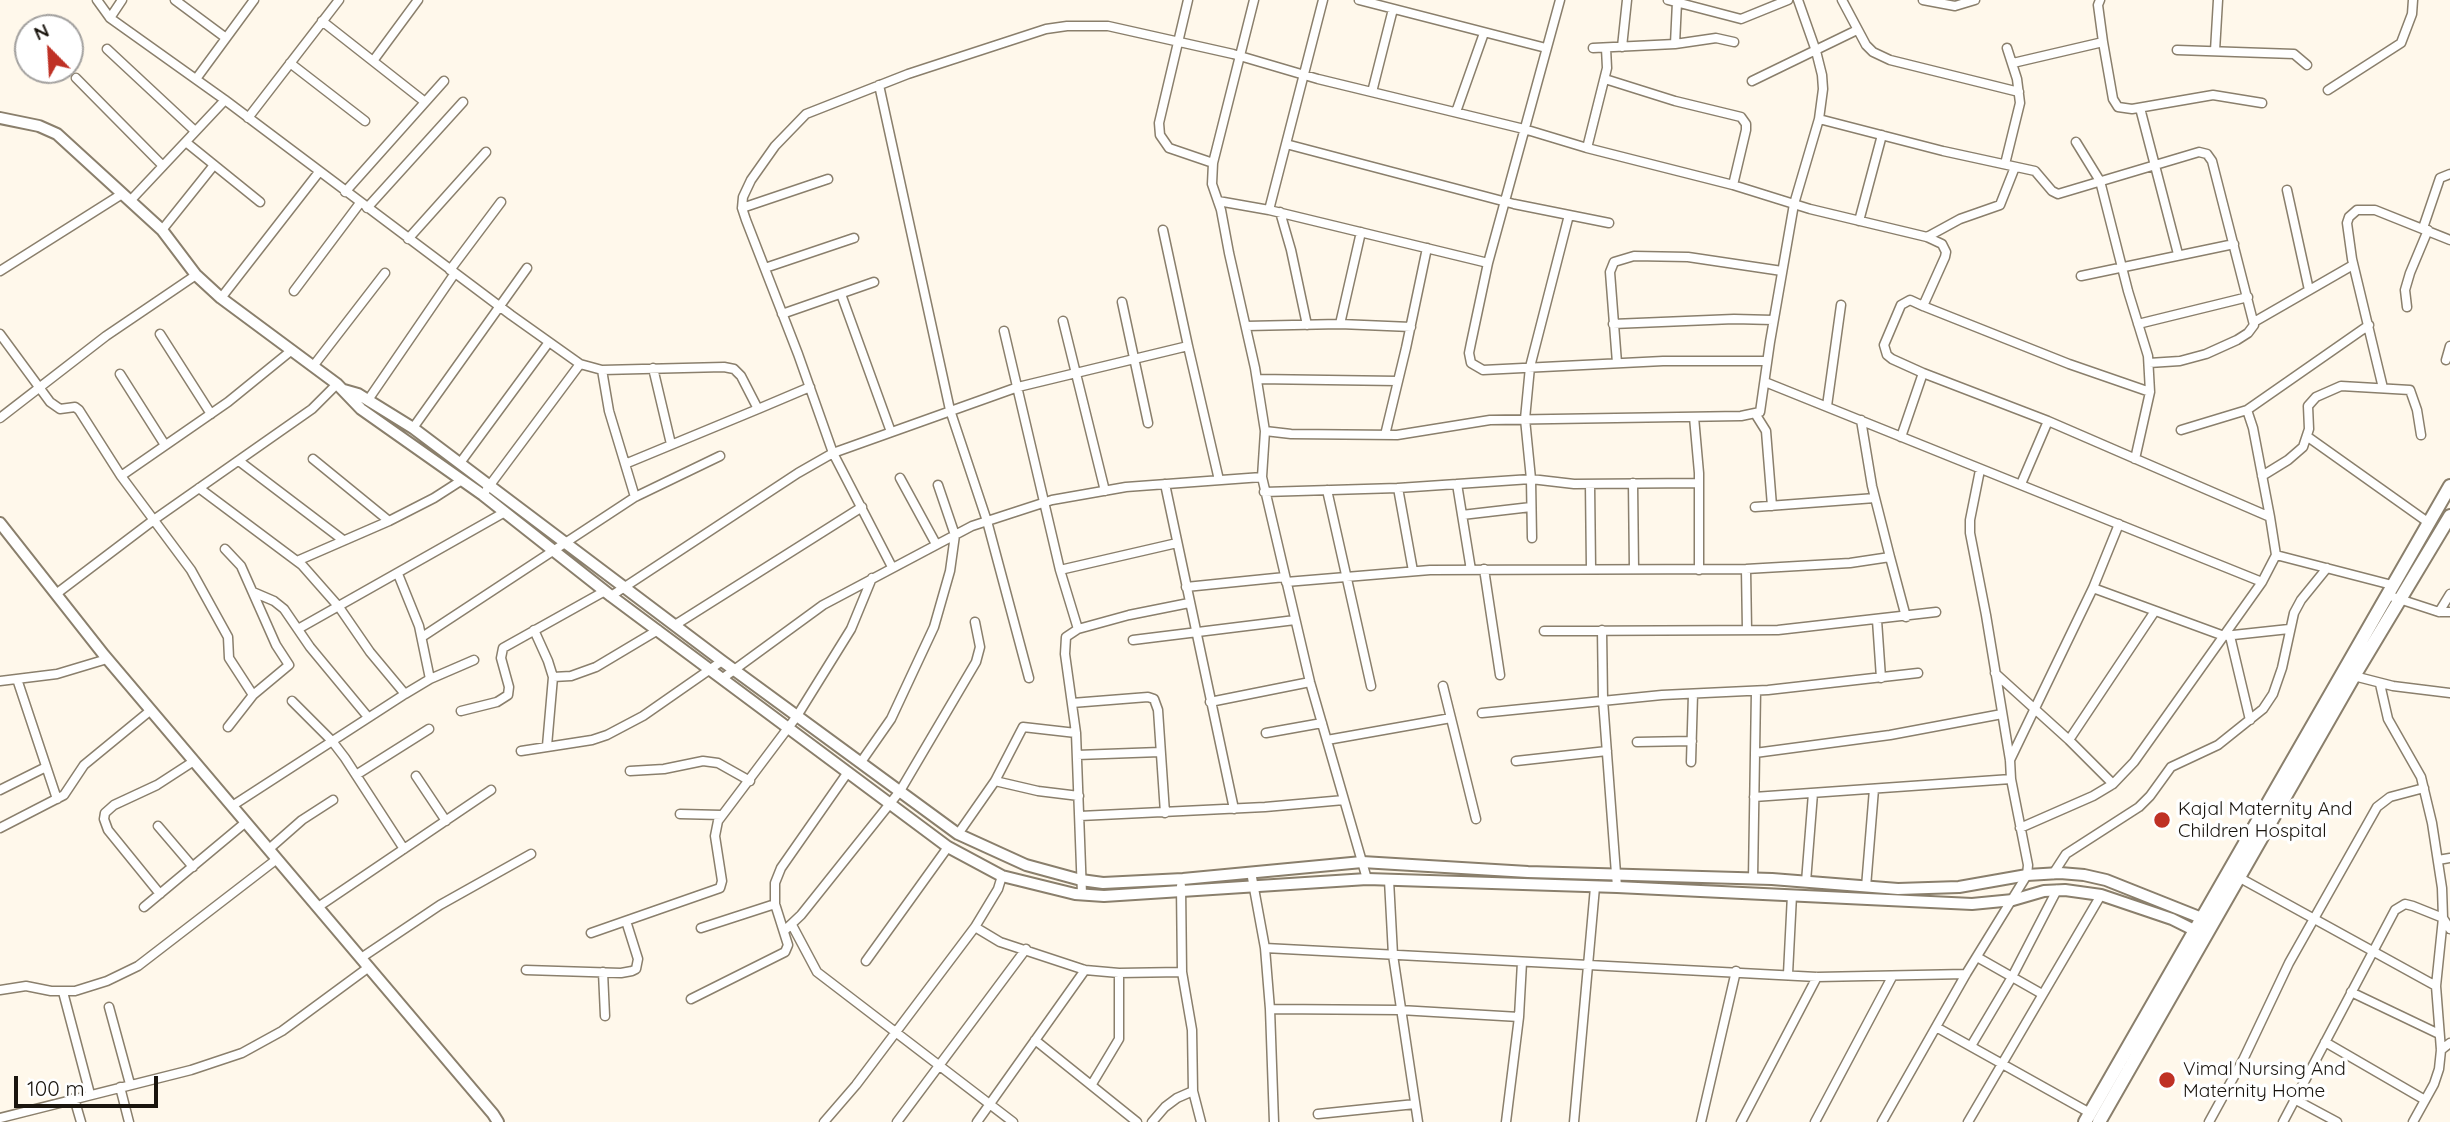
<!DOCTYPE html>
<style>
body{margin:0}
#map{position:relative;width:2450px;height:1122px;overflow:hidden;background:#fff8eb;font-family:Quicksand,sans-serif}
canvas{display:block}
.north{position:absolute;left:14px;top:14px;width:70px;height:70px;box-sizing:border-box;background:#fff;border:2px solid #a3a19f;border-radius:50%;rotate:336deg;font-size:19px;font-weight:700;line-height:28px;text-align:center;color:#1a150e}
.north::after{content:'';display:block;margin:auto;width:24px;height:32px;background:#bf3125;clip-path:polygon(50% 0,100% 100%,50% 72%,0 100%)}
.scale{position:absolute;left:14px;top:1076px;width:144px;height:32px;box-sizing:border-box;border:4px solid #1a150e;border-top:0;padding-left:9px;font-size:21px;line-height:24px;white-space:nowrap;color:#1a150e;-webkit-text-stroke:5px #fff;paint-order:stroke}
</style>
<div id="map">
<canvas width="2450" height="1122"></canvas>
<div class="north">N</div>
<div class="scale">100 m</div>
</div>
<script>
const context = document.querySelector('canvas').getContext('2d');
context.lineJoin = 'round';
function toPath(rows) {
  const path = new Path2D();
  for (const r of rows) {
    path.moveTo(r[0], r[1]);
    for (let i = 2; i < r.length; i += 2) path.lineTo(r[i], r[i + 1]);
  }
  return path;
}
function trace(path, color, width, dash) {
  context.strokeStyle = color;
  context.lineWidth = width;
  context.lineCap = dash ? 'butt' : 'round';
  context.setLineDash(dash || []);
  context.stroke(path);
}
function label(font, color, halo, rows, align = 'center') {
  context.font = font + ' Quicksand,sans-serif';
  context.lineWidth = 7;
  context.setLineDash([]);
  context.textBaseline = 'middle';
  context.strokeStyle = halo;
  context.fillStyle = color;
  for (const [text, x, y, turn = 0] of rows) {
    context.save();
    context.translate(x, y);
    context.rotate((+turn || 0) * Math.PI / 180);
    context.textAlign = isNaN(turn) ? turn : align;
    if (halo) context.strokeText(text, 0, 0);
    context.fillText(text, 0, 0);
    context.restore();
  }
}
const street = toPath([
 [97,0,110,18,225,100,511,315,580,364,602,370,724,367,734,369,741,376,758,409,810,387],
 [175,0,226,38],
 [1188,0,1159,123,1160,135,1169,148,1213,163],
 [1254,0,1213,163,1212,184,1221,210,1229,253,1255,368,1265,431],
 [1359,0,1546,48],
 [1560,0,1488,263,1471,343,1469,353,1471,363,1483,370,1663,361,1767,361],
 [1668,0,1741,19,1788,0],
 [1842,0,1866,45,1873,52,1890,60,2019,92],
 [1923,0,1955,6,1975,0],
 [2100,0,2098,5,2103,42,2113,99,2118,107,2132,109,2213,95,2262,103],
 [110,18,122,0],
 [322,21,425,102],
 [1675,44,1677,2],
 [1622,47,1627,0],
 [1593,48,1675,44,1716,38,1734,42],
 [107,49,195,131],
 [2177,50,2294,54,2307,65],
 [2215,51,2218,0],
 [373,61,418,0],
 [290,63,365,121],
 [2013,63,2103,42],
 [76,78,163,166],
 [196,79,254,0],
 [1605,79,1675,101,1741,117,1746,124,1746,130,1733,185],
 [1752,81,1857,30],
 [879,85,950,410,987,521,1029,678],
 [2328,90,2401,43,2412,14,2413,0],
 [1372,92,1393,9],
 [2140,108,2178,254],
 [1456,112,1484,33],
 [248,118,339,0],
 [1819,119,1943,151,2035,171,2052,191,2058,194,2199,152,2207,154,2212,161,2254,325,2248,333,2237,340,2206,354,2180,361,2149,363],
 [2076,142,2100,181,2128,291,2148,356,2150,392,2135,459],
 [187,143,260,202],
 [1286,144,1514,204,1609,223],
 [1587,148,1607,68,1606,48],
 [2005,164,2020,103,2017,79,2007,48],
 [2287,190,2309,290],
 [345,192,444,81],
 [130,201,225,100],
 [1218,201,1269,210,1488,263],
 [367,208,463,102],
 [742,208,828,179],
 [1269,210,1323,0],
 [1280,212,1291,250,1307,325],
 [1859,221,1882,135],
 [2423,228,2440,178,2450,174],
 [162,230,214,165],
 [1163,230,1188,346],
 [1927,237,1960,219,2000,205,2015,167],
 [408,239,486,152],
 [765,268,854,238],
 [450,270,501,202],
 [0,271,122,194],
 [2081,276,2234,244],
 [294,291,360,203],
 [841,294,891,432],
 [221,298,319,172],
 [1122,302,1148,423],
 [1923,306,2069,364,2150,392],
 [2407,307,2405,290,2410,273,2428,230],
 [782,314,874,282],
 [1063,321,1105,491],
 [2254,322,2353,265],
 [1340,324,1361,232],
 [1613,324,1734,319,1773,320],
 [2138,324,2248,297],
 [1246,326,1340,324,1411,327],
 [1004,331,1060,570,1078,629,1066,637,1065,654,1076,733,1082,894],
 [0,334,50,402,60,409,75,407,79,410,121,476,191,570,228,637,229,658,253,695],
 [160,334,211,414],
 [2446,360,2450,346],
 [1617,363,1610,272,1614,262,1634,256,1688,257,1782,271],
 [314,365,385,273],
 [653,368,671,444],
 [602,370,609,411,635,497],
 [120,374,165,445],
 [1257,379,1398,381],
 [1765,382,2262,582,2276,555,2392,585],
 [2383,388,2352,259,2347,223,2349,217,2357,210,2375,210,2450,240],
 [368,400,455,273],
 [1827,406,1841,305],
 [2247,410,2253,428,2270,517],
 [1756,415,1766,431,1772,506],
 [1694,417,1699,473,1699,570],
 [0,418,106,336,196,275],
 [413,428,527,268],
 [2181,430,2247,410,2369,325],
 [1385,435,1406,348,1427,248],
 [1901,437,1923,373],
 [2308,437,2429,523],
 [313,459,389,521],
 [239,461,343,540],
 [460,463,549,342],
 [625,464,758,409],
 [121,476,228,402,292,350],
 [2262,476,2288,460,2303,447,2309,429,2308,406,2316,397,2341,386,2410,390,2417,410,2421,435],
 [1262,477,1265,431,1291,434,1397,435,1490,420,1741,416,1760,412,1770,342,1794,204,1819,119,1823,89,1822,75,1816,51,1798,0],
 [900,478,936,544],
 [1633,483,1634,569],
 [1165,484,1234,809],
 [1457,484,1471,570],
 [1590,484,1591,568],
 [2021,484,2048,421],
 [199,488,302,565,339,607,370,652,405,694],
 [1398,488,1413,571],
 [487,489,580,364],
 [1327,490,1371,686],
 [1264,492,1398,488,1531,479,1574,484,1699,483],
 [1755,507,1875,498],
 [1462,515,1531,507],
 [1532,538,1531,479,1525,419,1530,367,1569,215],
 [225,549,241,566,276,645,289,665,253,695,228,727],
 [1890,557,1906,617],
 [297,561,389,521,434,498,462,480],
 [892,567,833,453,798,354,746,220,742,208,743,197,751,180,775,146,806,114,908,74,1046,29,1067,26,1108,26,1233,54,1318,79,1524,129,1587,148,1733,185,1810,209,1927,237,1942,244,1946,252,1945,257,1923,306,1910,300,1901,305,1884,345,1887,355,1892,359,1923,373,2048,421,2270,517,2276,555],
 [1484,569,1500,675],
 [1746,569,1747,630],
 [1060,570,1177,543],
 [398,574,419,626,430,679],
 [1286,582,1430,570,1746,569,1850,563,1890,557,1872,486,1861,420],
 [1186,587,1285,577],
 [2093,588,2224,636,2289,629],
 [253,592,274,601,284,609,310,647,368,717],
 [56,594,155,519,312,409,337,384],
 [2387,595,2439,612,2450,612],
 [611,596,798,473,833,453,1018,387,1188,346,1219,480],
 [2439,612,2450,594],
 [1877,620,1881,678],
 [675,625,862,507],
 [298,629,505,512],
 [1078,629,1129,615,1189,603],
 [534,630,548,661,553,677,547,746],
 [1602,630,1603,700,1617,887],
 [1544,631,1778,630,1936,612],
 [2230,636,2250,720],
 [422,637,635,497,720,456],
 [1133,640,1295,620],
 [1995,673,2069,740,2113,784],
 [2350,675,2393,686,2450,693],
 [553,677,571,676,596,667,658,630],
 [723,678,823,605,972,526,1052,500,1126,487,1262,477,1310,682,1367,879],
 [17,679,57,799],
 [0,681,57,674,107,659],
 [2380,684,2388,719,2421,777,2432,823,2442,888,2443,918,2436,986,2441,1050,2439,1069,2434,1084,2413,1122],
 [1443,686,1476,819],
 [292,701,332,741,345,758,404,849],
 [1210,702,1310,682],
 [1072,703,1148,697,1154,699,1158,710,1165,813],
 [461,711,497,702,508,695,509,687,501,658,503,648,605,591],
 [1482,713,1662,695,1768,690,1918,673],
 [1266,733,1322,723],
 [1327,740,1451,718],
 [2069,740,2155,611],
 [1637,742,1692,741],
 [521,751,592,740,607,735,643,716,722,661],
 [1755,753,1890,735,2002,714],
 [1077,755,1160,752],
 [2010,760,2093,588,2119,524],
 [1516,761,1607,751],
 [861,762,891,719,934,627,950,571,955,535,938,485],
 [1691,762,1693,694],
 [630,771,664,769,703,761,718,763,750,781],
 [356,775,429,729],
 [416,776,446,821],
 [995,781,1038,791,1079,796],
 [0,790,46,767],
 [1754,797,2011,779],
 [232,806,405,694,430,679,474,660],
 [680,814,722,815],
 [1080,816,1265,807,1344,800],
 [158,826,193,867],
 [0,828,64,795,84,765,151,710],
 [2020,828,2093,796,2113,784,2134,762,2262,582],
 [958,834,995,781,1023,727,1076,733],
 [269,849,302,820,333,800],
 [2438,860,2450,858],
 [1251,872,1265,948,1270,1009,1274,1122],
 [2053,874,2066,854,2139,807,2150,796,2171,767,2218,745,2263,709,2273,694,2282,668,2294,613,2301,600,2327,568],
 [2240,878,2436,986],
 [1753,879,1756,691],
 [1389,880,1393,955,1418,1122],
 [1806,882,1813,793],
 [1181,886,1182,972,1192,1030,1193,1091,1201,1122],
 [1866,887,1874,789],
 [160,894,108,830,104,819,105,813,114,805,157,785,194,761],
 [144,907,246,822],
 [318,907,491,790],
 [792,925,817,972,1013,1122],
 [975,927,1000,942,1085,970,1119,973,1182,972],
 [701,928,775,904],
 [784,931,801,915,900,791,976,662,980,647,975,622],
 [591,933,720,888,722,881,715,836,718,821,797,716,851,629,872,578],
 [1265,948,1817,977,1966,974],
 [1977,957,2042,994],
 [361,958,440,905,531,854],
 [866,961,948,847],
 [526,970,621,973,632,971,636,969,638,959,626,921],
 [603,972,605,1016],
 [1788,974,1792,895],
 [0,990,26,986,51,991,75,991,107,981,138,966,277,859],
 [63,992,90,1094],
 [2351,992,2439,1034],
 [691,999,785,952,788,945,775,904,775,883,781,868,848,772],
 [109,1007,130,1084],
 [1270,1009,1400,1010,1519,1017],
 [1936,1027,2090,1113],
 [1035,1040,1137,1122],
 [2325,1042,2425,1100],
 [1971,1046,2012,977,2057,890],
 [2441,1050,2450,1043],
 [1092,1084,1119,1039,1119,973],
 [120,1087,129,1122],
 [74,1098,81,1122],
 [2296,1100,2337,1122],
 [1318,1114,1415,1104],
 [0,1118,191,1070,242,1053,282,1031,369,967],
 [824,1122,856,1085,975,927,998,889,1002,876],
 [897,1122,1026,949],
 [977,1122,1085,970],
 [1152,1122,1165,1107,1177,1098,1193,1091],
 [1506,1122,1519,1017,1522,962],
 [1574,1122,1595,887],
 [1701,1122,1736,971],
 [1741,1122,1817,977],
 [1815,1122,1892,977],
 [1882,1122,1966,974,2027,875,2028,865,2011,779,2010,760,1986,615,1970,533,1970,520,1980,470],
 [1968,1122,2101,895],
 [2209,1122,2243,1060,2289,963,2377,807,2390,797,2424,788],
 [2283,1122,2395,910,2405,904,2413,906,2443,918,2450,929]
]);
const secondary = toPath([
 [0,118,39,126,57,134,162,230,196,275,221,298,337,384,361,409,483,495,611,596,948,847,1002,876,1075,894,1104,896,1367,879,1617,887,1972,904,2013,900,2044,891,2065,890,2101,895,2172,919,2200,933],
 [344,390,358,394,413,428,722,661,958,834,1026,865,1081,880,1103,883,1183,879,1362,862,1528,872,1772,879,1898,889,1959,887,2027,875,2060,873,2084,875,2106,880,2209,921],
 [0,523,104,655,493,1114,498,1122]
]);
const primary = toPath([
 [2085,1122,2450,486],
 [2099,1122,2354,676,2450,516]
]);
trace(street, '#8a7f6c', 11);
trace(secondary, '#8a7f6c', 14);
trace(primary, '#8a7f6c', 16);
trace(street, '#fff', 8);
trace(secondary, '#fff', 10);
trace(primary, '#fff', 12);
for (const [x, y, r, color] of [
 [2162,820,9,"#bf3125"],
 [2167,1080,9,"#bf3125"]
]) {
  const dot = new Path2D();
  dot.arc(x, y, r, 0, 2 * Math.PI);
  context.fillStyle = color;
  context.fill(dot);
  trace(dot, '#fff', 2.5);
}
label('19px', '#1a150e', '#fff', [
 ["Kajal Maternity And",2178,809],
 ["Children Hospital",2178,831],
 ["Vimal Nursing And",2183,1069],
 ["Maternity Home",2183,1091]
], 'left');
</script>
